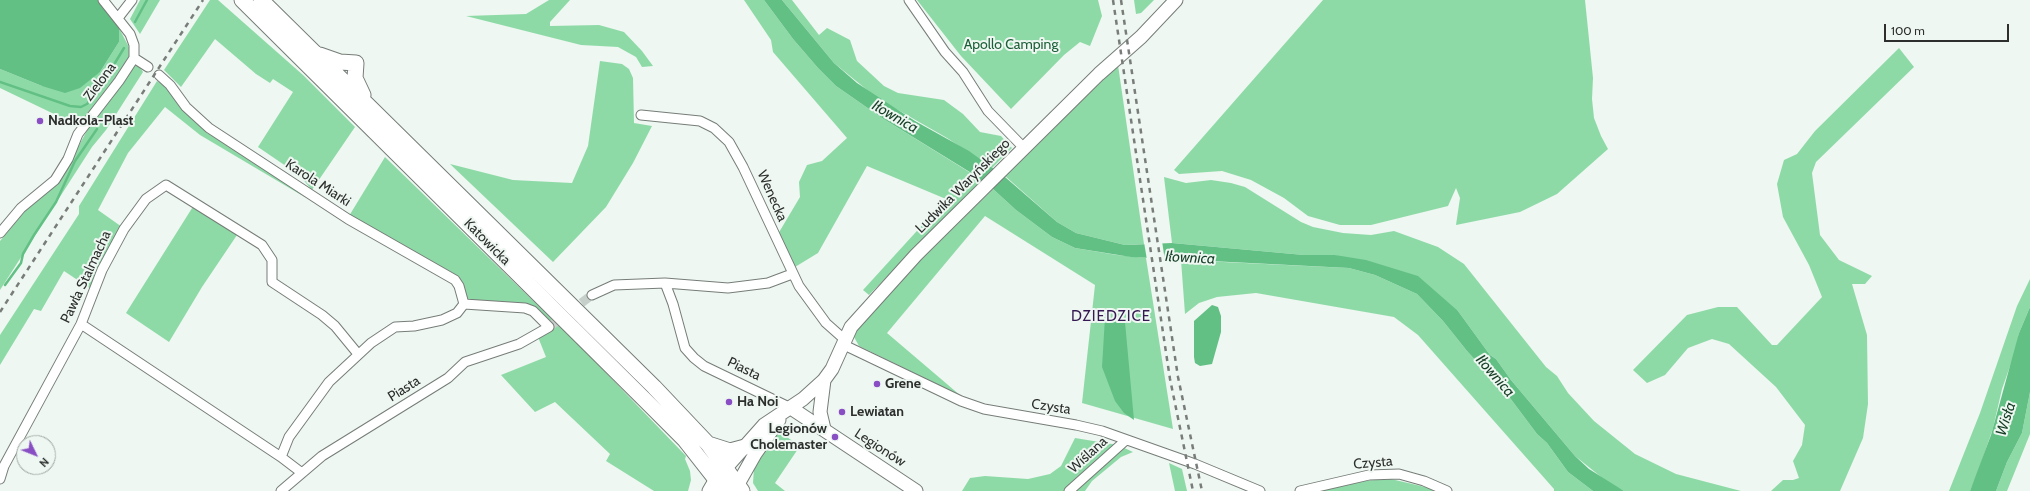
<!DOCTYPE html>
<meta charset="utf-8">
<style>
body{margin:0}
#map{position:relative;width:2030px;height:491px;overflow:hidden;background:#eef7f1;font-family:Cabin,sans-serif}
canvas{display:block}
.north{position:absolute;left:16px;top:435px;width:40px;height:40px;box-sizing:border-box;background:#eef7f1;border:1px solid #a0a7a3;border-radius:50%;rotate:133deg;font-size:11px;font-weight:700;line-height:16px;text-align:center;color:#2c2f2d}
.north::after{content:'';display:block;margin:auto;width:14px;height:18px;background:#894ec4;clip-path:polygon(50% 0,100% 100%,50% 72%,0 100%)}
.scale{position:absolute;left:1884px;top:24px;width:125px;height:18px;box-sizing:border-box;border:2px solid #2c2f2d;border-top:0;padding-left:5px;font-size:12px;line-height:14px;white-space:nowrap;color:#2c2f2d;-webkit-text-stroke:3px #eef7f1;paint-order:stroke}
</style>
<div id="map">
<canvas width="2030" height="491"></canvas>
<div class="north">N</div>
<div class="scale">100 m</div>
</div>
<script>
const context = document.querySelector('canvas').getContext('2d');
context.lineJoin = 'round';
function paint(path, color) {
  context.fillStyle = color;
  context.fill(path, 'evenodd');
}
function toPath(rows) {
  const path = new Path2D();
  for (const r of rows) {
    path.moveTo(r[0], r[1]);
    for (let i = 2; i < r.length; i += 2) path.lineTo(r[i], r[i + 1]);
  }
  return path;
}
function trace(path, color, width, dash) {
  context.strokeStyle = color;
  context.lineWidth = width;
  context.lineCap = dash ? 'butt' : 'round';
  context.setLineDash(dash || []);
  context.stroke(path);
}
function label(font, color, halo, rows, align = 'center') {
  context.font = font + ' Cabin,sans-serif';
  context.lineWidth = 4;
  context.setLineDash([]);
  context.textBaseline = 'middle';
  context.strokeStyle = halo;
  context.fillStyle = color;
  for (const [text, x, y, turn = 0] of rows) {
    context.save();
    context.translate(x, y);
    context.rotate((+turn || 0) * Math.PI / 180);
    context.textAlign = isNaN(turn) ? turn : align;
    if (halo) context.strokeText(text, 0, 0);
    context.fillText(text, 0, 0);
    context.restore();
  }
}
paint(toPath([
 [140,0,160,0,140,34,130,19],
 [210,0,218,0,303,75,355,127,312,190,299,175,258,147,293,92,273,79,270,83,256,74,215,39,181,87,164,70],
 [549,0,570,0,550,22,550,26,599,25,624,32,642,51,653,66,642,67,636,57,618,47,581,45,466,16,526,14],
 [744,0,764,0,793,39,818,68,836,86,882,118,982,180,869,295,863,290,946,199,867,166,818,253,795,267,778,234,800,197,799,182,807,165,822,161,847,138,773,52,771,40],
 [782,0,792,0,819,35,827,28,850,40,857,61,884,86,898,93,944,100,963,114,980,132,1001,136,1012,148,992,168,947,138,877,98,834,63],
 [917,0,1098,0,1102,16,1090,46,1080,42,1064,55,1011,109,961,56],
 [1134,0,1154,0,1141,13,1136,14],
 [1323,0,1585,0,1593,78,1592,99,1594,118,1601,136,1608,149,1557,194,1520,212,1456,225,1460,198,1456,188,1448,206,1371,225,1340,225,1308,216,1284,198,1251,180,1222,171,1179,174,1174,170],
 [119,28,132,53,125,67,79,126,0,88,0,69,42,86,100,72,119,42],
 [1899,48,1914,67,1816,162,1812,173,1820,235,1839,260,1872,276,1865,284,1852,284,1867,335,1868,404,1863,438,1840,491,1771,491,1783,480,1793,480,1799,478,1793,461,1802,445,1805,425,1776,387,1729,344,1712,339,1688,348,1665,375,1647,383,1633,370,1687,315,1718,307,1737,307,1772,345,1777,345,1822,297,1809,265,1783,217,1777,184,1784,160,1797,154,1815,131],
 [600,61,622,64,629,69,633,78,634,123,652,126,633,163,606,207,553,262,450,164,513,180,572,183,588,146],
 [137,63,143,72,106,130,92,147,0,290,0,241,25,211,47,193,64,173,90,125],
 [1118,65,1144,244,1125,245,1076,233,1057,222,1005,176],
 [157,81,166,86,183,108,207,133,235,149,308,199,200,135,165,107,128,153,98,210,122,227,91,289,64,271,41,311,34,309,0,365,0,335,79,214,79,206],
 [385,157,554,321,549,323,534,308,470,301,467,298,461,281,453,273,349,216],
 [1164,177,1186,183,1211,180,1231,183,1245,187,1301,222,1313,227,1343,233,1371,235,1394,231,1438,247,1464,264,1546,367,1557,376,1568,393,1594,421,1635,454,1676,474,1741,491,1624,491,1610,484,1575,456,1511,380,1496,359,1490,355,1458,311,1335,255,1304,255,1172,243],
 [993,189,1016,210,1052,237,1075,248,1117,255,1146,258,1173,429,1082,403,1095,285,985,216,887,333,961,396,859,346,854,337,860,324,879,301],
 [194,205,237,235,202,287,169,342,126,313],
 [1181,260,1349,268,1375,275,1417,294,1443,321,1467,351,1510,398,1537,434,1547,443,1568,472,1593,491,1554,491,1554,489,1418,335,1394,317,1256,293,1217,297,1199,303,1185,314],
 [2030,279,2030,307,2019,333,2016,349,2002,389,1993,428,1977,475,1970,491,1949,491,1980,413,2017,306],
 [559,324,686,456,685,459,690,471,691,480,688,491,654,491,606,461,610,454,555,402,535,412,501,375,546,357,538,337],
 [2030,392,2030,434,2007,491,1996,491,2007,462,2022,433],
 [778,431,800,446,775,483,785,491,758,491,753,483,754,468],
 [1075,438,1118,445,1133,452,1121,457,1092,481,1085,491,962,491,970,478,985,476,1028,479,1050,474,1061,466],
 [1169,463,1182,469,1187,491,1175,491],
 [1391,479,1425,487,1435,491,1320,491,1361,481]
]), '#8edaa7');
paint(toPath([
 [0,0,98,0,119,28,119,42,100,72,80,88,65,93,42,86,0,69],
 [764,0,782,0,834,63,857,83,915,121,969,151,1005,177,1057,222,1076,233,1125,245,1172,243,1304,255,1335,255,1366,260,1418,276,1458,311,1490,355,1496,359,1511,380,1575,456,1589,469,1624,491,1593,491,1568,472,1547,443,1537,434,1510,398,1467,351,1443,321,1417,294,1375,275,1349,268,1131,257,1075,248,1052,237,1016,210,993,189,973,174,882,118,836,86,818,68,793,39],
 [1212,305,1218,307,1221,316,1221,332,1212,364,1200,366,1195,363,1194,357,1194,321],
 [2030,307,2030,392,2022,433,2007,462,1996,491,1970,491,1991,435,2019,333],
 [1105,317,1125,322,1134,420,1124,413,1115,401,1102,367]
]), '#62c085');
paint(toPath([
 [1162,241,1165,261,1147,260,1144,242]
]), '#eef7f1');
trace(toPath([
 [135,22,147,0],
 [0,82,70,106,81,107,87,104,98,91,124,48],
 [5,285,21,263,23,254,34,235,56,202,75,161,97,129]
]), '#62c085', 2.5);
trace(toPath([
 [549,327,592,295]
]), '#c7cfca', 9, [9, 4.5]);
const street = toPath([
 [909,0,945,52,963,72,988,111,1024,148],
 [118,18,132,0],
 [134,58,148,67],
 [159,75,170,85,186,107,209,128,348,219,455,280,459,286,464,304,457,313,442,320,414,326,395,327,371,343,329,382,289,437,281,457,302,473],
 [641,115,700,121,714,128,729,142,743,167,799,286,826,323,844,339],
 [0,233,21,208,55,180,68,159,78,134,119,81,134,58,134,45,130,34,103,0],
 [665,283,673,304,685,348,694,358,704,366,791,408],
 [592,295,614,285,665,283,728,288,768,283,792,274],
 [81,324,281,457],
 [842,344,961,401,984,409,1076,425,1102,431,1195,464,1260,491],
 [0,479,4,466,81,324,102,270,124,229,146,199,166,185,262,245,272,260,272,282,322,315,335,326,358,354],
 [281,491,322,456,448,378,465,362,519,344,549,327,533,311,525,308,464,304],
 [1069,491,1126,440],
 [1300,491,1369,475,1399,474,1424,481,1447,491]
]);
const secondary = toPath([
 [791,408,916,491],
 [824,429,820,412,824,380],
 [709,491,716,479,764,425,803,399,824,380,832,369,851,327,916,255,1099,74,1141,37,1176,0],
 [730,491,738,484,755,454,779,420]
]);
const primary = toPath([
 [242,0,643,398,685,440,725,491],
 [261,0,654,387,708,444,742,491],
 [320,55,340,62,356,63,355,78,363,95],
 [708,444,730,451,745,447]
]);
trace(street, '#767d78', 11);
trace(secondary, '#767d78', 15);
trace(primary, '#767d78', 17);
trace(street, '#fff', 9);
trace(secondary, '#fff', 13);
trace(primary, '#fff', 15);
trace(toPath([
 [1113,0,1170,379,1193,491],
 [1121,0,1178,377,1202,491],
 [0,312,203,0]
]), '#787d79', 2.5, [5, 5]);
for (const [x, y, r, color] of [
 [40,121,4,"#894ec4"],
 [877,384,4,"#894ec4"],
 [729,402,4,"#894ec4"],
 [842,412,4,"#894ec4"],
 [835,437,4,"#894ec4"]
]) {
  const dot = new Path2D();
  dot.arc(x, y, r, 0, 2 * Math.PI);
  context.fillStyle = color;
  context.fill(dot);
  trace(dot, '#eef7f1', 1.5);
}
label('14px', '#1b5f38', '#eef7f1', [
 ["Apollo Camping",1011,45]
]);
label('14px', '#2c2f2d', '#eef7f1', [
 ["Zielona",100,82,-53],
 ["Karola Miarki",318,183,33],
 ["Ludwika Waryńskiego",963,186,-45],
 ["Wenecka",772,196,66],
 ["Katowicka",487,242,45],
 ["Pawła Stalmacha",86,277,-65],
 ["Piasta",744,369,26],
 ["Piasta",404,389,-32],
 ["Czysta",1051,407,9],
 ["Legionów",880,448,33],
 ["Wiślana",1088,455,-42],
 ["Czysta",1373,463,-5]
]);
label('bold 14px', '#2c2f2d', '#eef7f1', [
 ["Nadkola-Plast",48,121],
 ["Grene",885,384],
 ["Ha Noi",737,402],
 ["Lewiatan",850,412],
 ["Legionów",827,429,"right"],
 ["Cholemaster",827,445,"right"]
], 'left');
label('italic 15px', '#163e26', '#eef7f1', [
 ["Iłownica",895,117,30],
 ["Iłownica",1190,258,3],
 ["Iłownica",1495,376,49],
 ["Wisła",2006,419,-72]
]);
context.letterSpacing = '1px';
label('15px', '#361952', '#eef7f1', [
 ["DZIEDZICE",1111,317]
]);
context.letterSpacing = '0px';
</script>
